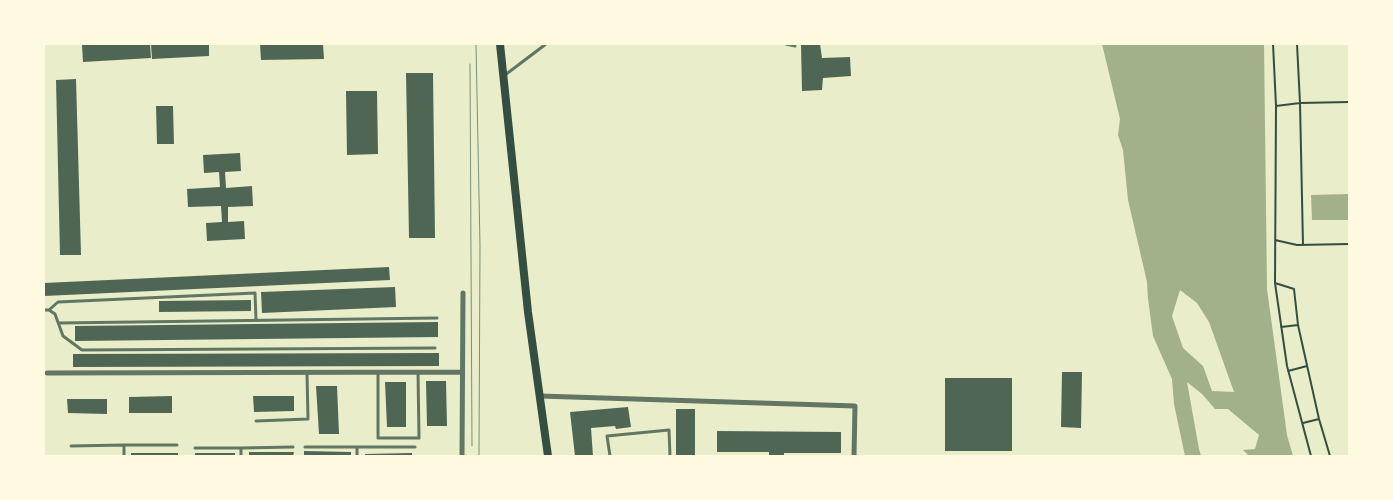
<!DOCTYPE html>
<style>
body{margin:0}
#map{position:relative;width:1393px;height:500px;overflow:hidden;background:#e9edc9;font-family:"DM Sans",sans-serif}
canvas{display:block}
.frame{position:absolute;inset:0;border:45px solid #fefae0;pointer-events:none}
</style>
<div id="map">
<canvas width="1393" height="500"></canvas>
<div class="frame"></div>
</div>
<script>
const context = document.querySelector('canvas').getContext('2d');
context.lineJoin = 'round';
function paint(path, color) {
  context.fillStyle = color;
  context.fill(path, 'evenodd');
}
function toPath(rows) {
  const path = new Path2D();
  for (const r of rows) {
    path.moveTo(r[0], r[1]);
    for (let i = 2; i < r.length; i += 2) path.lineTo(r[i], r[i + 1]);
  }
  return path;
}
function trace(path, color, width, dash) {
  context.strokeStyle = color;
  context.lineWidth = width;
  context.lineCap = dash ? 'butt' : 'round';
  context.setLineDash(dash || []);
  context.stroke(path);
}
paint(toPath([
 [1102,44,1264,44,1267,289,1287,435,1293,456,1249,456,1243,450,1255,449,1259,435,1228,409,1215,409,1202,394,1187,382,1199,449,1201,456,1185,456,1174,404,1172,379,1153,336,1148,299,1147,282,1128,200,1123,150,1118,135,1120,119],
 [1180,290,1197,303,1209,322,1234,392,1212,391,1203,366,1183,348,1172,316],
 [1349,194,1349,220,1312,220,1311,195]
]), '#a3b18a');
paint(toPath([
 [113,44,150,44,151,58,83,62,82,45],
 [151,44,209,44,209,56,152,59],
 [260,44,323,44,324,59,261,60],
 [820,44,822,58,850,57,851,76,823,78,822,90,802,91,801,45],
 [406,73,433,73,435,238,409,238],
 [76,79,81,255,60,255,56,80],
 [346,91,377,91,378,154,347,155],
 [156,106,173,106,174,144,157,144],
 [240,153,241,171,225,172,226,188,252,186,253,206,228,207,228,222,244,221,245,239,207,241,206,223,222,222,221,206,188,207,187,189,220,187,219,172,204,173,203,155],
 [389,267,390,280,44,296,44,283],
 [395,287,396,307,262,313,261,292],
 [251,300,251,311,159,312,159,301],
 [438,322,438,337,75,341,75,326],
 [439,353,439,366,73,367,73,354],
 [1062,372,1082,372,1081,428,1061,427],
 [945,378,1012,378,1012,451,945,451],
 [426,381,446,381,447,426,427,426],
 [385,382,406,382,406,427,387,427],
 [316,386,337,386,339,434,319,434],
 [172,396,172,413,129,413,129,397],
 [253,396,294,396,294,411,254,412],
 [67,399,107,399,107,414,68,413],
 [628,407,631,427,616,429,615,426,591,428,593,456,575,456,570,412],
 [676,409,695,409,695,456,676,456],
 [717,431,841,432,841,453,784,453,784,456,769,456,769,452,717,452],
 [304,451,351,452,351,456,304,456],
 [249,452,294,452,293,456,249,456],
 [131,453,178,453,178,456,131,456],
 [195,453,235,453,235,456,195,456],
 [412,453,412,456,365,456,365,454]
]), '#4f6655');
trace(toPath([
 [1273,44,1276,106,1300,103,1303,245],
 [1297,44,1300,103,1349,102],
 [1276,106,1275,283,1287,366,1311,456],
 [1275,240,1297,245,1349,244],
 [1275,283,1294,289,1298,325,1319,419,1330,456],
 [1281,327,1298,325],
 [1288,371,1307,366],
 [1303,423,1319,419]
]), '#344e41', 2);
trace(toPath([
 [786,44,795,46],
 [505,75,546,44],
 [44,310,49,310,55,314,63,336,82,350,435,348],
 [49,310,58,302,255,293,256,320],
 [59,323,437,318],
 [378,372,378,438,419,438,418,372],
 [256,421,308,419,307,373],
 [71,446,124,445],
 [305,447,415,447],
 [357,447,357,456],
 [195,448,241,448],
 [124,456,124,445,177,445],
 [241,456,241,448,293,447],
 [610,456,607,436,669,430,670,456]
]), '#617663', 3);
trace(toPath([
 [47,373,461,372],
 [540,396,855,406,854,456],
 [462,456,463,293]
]), '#617663', 5);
trace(toPath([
 [500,44,528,312,548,456]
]), '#344e41', 8);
trace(toPath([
 [476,44,480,246,479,456],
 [470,64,472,446]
]), '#7c8e77', 1);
</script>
